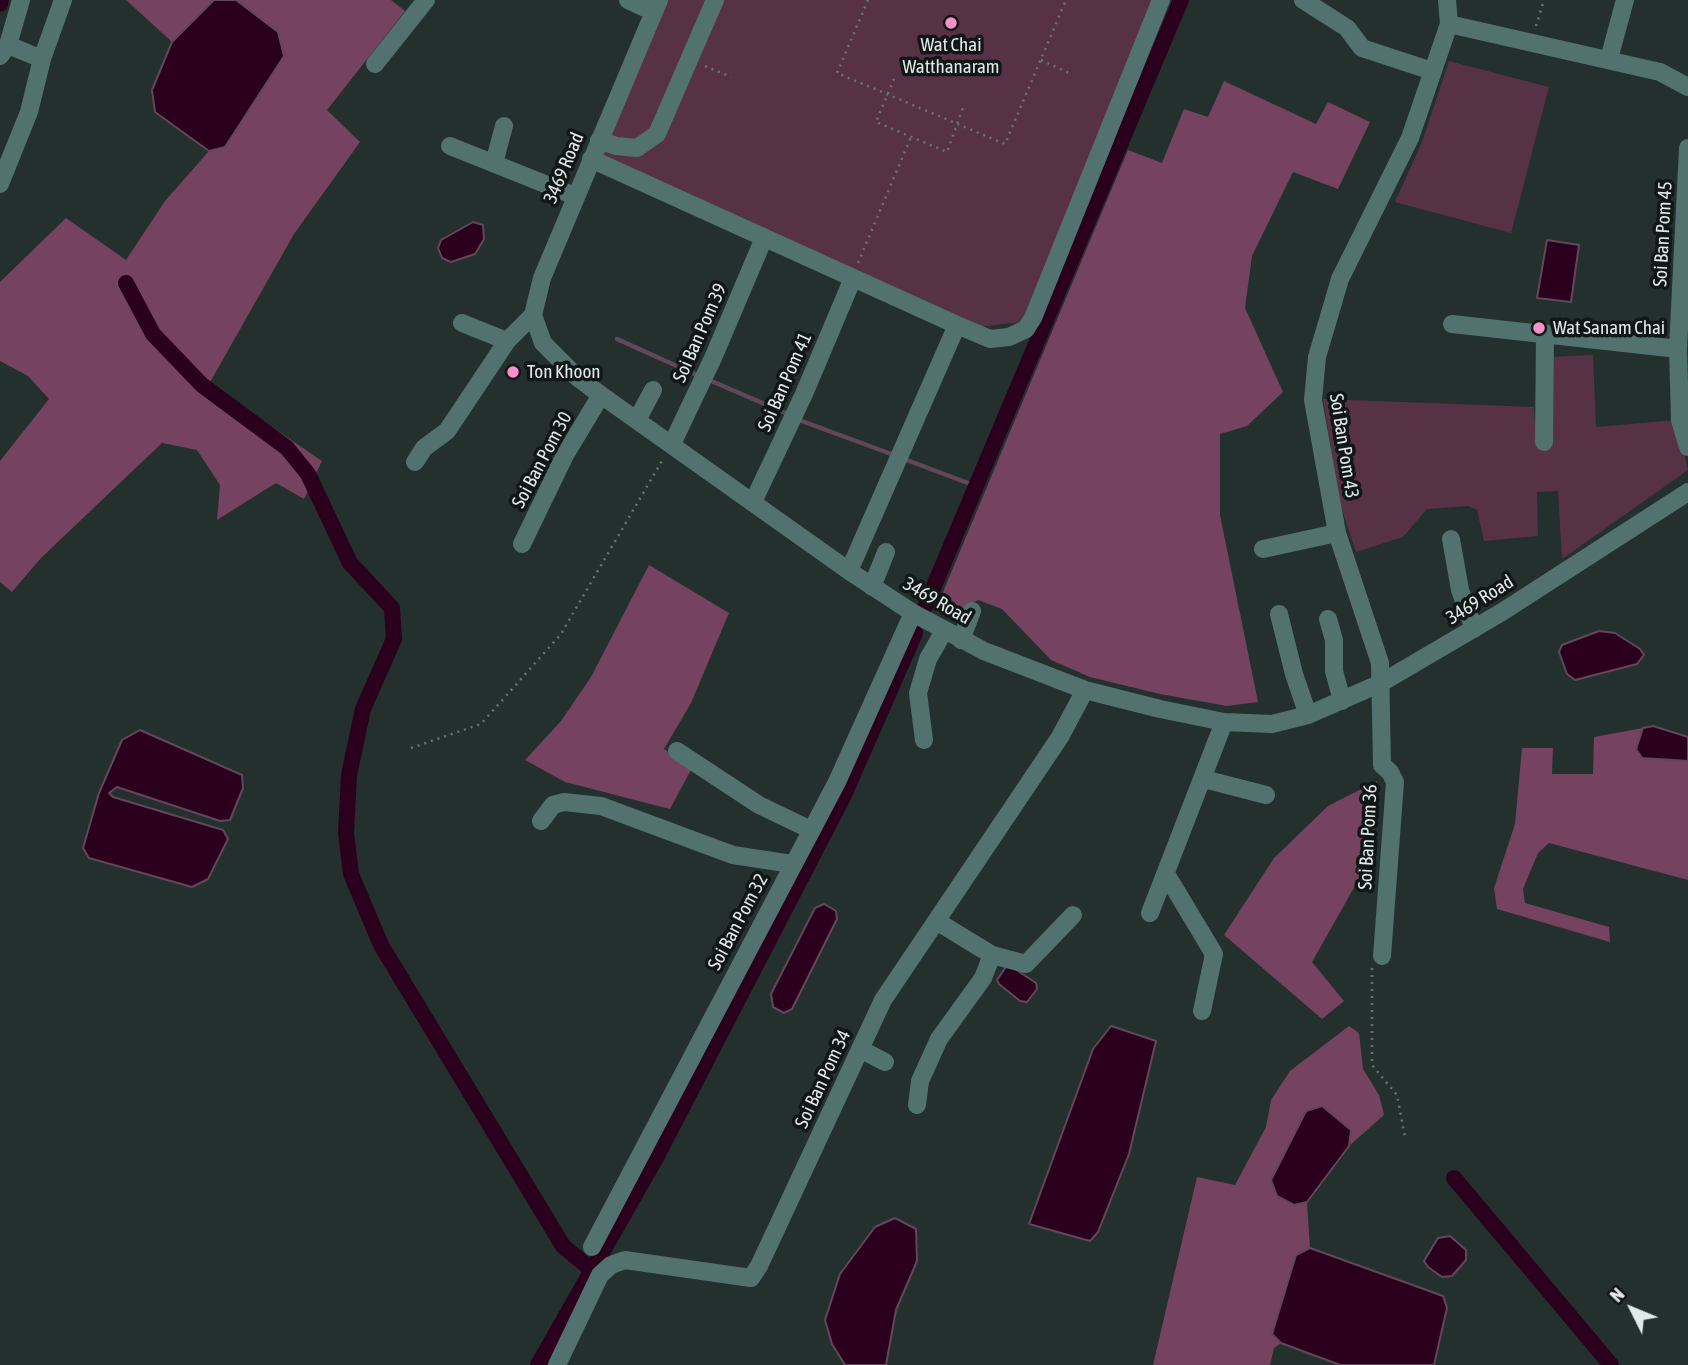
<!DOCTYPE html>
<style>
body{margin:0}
#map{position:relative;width:1688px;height:1365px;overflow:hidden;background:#23302e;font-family:"Asap Condensed",sans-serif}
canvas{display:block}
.north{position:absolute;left:1597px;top:1274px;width:70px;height:70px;-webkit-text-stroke:5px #111616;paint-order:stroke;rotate:313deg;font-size:19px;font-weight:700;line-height:28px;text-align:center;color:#e2eae9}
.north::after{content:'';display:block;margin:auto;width:24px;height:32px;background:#e2eae9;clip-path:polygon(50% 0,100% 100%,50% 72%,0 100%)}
</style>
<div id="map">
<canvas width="1688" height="1365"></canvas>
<div class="north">N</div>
</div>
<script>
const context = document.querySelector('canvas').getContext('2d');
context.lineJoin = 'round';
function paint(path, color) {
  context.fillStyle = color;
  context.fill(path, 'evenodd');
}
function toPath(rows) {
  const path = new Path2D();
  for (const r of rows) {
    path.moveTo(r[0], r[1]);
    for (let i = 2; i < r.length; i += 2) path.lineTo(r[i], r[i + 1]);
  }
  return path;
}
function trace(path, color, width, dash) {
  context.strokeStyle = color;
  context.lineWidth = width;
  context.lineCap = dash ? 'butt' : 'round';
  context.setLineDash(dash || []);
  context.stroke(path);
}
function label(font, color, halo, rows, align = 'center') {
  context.font = font + ' "Asap Condensed",sans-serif';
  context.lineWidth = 7;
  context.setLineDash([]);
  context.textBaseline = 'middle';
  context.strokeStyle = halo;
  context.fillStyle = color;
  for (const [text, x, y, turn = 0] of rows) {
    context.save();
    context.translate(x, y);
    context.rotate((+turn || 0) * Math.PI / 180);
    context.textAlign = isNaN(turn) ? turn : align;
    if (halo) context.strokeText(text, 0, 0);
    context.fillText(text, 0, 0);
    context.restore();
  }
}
paint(toPath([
 [664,0,1153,0,1022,322,977,327,597,157],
 [1449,61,1549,87,1511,233,1395,202,1422,142],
 [1593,355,1596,427,1676,420,1688,470,1562,559,1558,491,1537,492,1538,536,1484,541,1477,510,1468,506,1427,509,1403,537,1356,552,1340,504,1323,399,1534,407,1536,447,1548,447,1551,357]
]), '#573247');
paint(toPath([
 [126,0,214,0,172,42],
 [236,0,391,0,405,11,327,110,360,142,294,234,209,384,322,461,304,499,276,483,217,520,220,485,197,450,162,443,41,558,12,592,0,582,0,461,49,399,28,376,0,361,0,282,66,218,126,260,165,201,209,151,226,147,277,31],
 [1224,81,1316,124,1328,102,1370,122,1338,189,1293,172,1252,256,1245,308,1283,392,1247,426,1220,434,1220,515,1258,702,1227,706,1160,694,1090,677,1051,660,1002,609,978,600,948,618,935,611,1128,150,1162,163,1184,109,1208,117],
 [649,565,729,613,691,703,664,749,692,768,670,809,565,782,525,760,561,721,591,677],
 [1643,728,1636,749,1688,761,1688,880,1549,843,1538,853,1523,889,1525,903,1609,927,1610,942,1497,909,1494,888,1515,824,1522,748,1553,748,1552,774,1593,774,1594,737],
 [1377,781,1373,854,1312,962,1344,1001,1322,1019,1224,935,1274,858,1328,806],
 [1349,1026,1359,1033,1363,1069,1379,1095,1384,1115,1349,1146,1351,1130,1323,1107,1306,1111,1294,1205,1307,1202,1310,1248,1296,1255,1272,1333,1281,1343,1274,1348,1270,1365,1153,1365,1197,1177,1235,1185,1266,1127,1271,1100,1290,1071]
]), '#75425f');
const water = toPath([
 [214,0,236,0,278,32,284,56,225,147,209,151,155,112,152,90,172,42,214,0],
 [473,222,483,225,484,239,475,254,451,262,442,258,438,248,441,240,473,222],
 [1547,240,1579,245,1571,302,1537,298,1547,240],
 [1599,631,1615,633,1640,649,1644,655,1637,664,1575,680,1567,674,1559,652,1562,645,1599,631],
 [1653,726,1688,737,1688,761,1642,758,1636,749,1643,728,1653,726],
 [140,730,242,775,243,788,230,820,220,821,117,787,109,793,113,797,223,830,228,839,208,879,192,887,89,858,83,848,99,793,122,740,140,730],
 [824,904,836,911,837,919,792,1009,784,1013,773,1007,771,994,815,908,824,904],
 [1006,967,1012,967,1036,983,1037,989,1027,1002,1020,1001,999,984,997,980,1006,967],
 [1111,1026,1156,1041,1129,1154,1098,1232,1090,1241,1029,1224,1093,1049,1111,1026],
 [1322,1106,1351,1130,1349,1146,1307,1202,1294,1205,1277,1196,1271,1180,1306,1111,1322,1106],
 [895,1218,916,1229,917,1261,896,1310,886,1365,845,1365,832,1344,825,1320,840,1274,875,1227,895,1218],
 [1450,1236,1466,1250,1466,1260,1452,1276,1442,1277,1428,1267,1424,1261,1438,1238,1450,1236],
 [1310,1248,1443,1296,1447,1308,1434,1365,1340,1365,1281,1343,1272,1334,1296,1255,1310,1248]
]);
paint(water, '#2b001c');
trace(water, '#62465a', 2);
trace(toPath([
 [617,339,699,376],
 [709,380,788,414],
 [799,420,894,455],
 [904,459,976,486]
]), '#62465a', 4.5);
trace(toPath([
 [0,4,1,0],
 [126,283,153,334,202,385,287,448,308,474,350,563,392,608,394,639,363,709,349,775,346,833,351,874,381,945,563,1246,592,1270],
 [926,605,1181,0],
 [1454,1178,1611,1365],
 [538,1365,657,1156,844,795,915,633]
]), '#2b001c', 16);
trace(toPath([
 [868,0,837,73,1005,144,1066,0],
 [1536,26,1544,0],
 [1041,60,1069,73],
 [705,66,731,77],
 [894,79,876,122,947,152,963,108],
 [858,263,911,137],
 [411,748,481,724,561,634,663,459],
 [1372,968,1372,1065,1397,1095,1405,1137]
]), '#697473', 2.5, [2, 5]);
trace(toPath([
 [628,0,654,12],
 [659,0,542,278,533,315,543,343,577,377,601,395,849,571,913,613,984,651,1085,690,1160,709,1224,722,1272,724,1308,715,1381,683,1502,612,1688,492],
 [1303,0,1347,28,1362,48,1432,71],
 [1449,24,1660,72,1688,87],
 [8,45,42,59],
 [0,56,8,45,21,0],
 [1609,59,1625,0],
 [375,64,426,0],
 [599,140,616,146,637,148,657,134,715,0],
 [450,146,575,196],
 [1688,148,1678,349,1680,420,1688,447],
 [591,159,957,325,990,339,1009,337,1026,329,1033,318,1161,0],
 [494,163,504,126],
 [0,184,29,112,42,59,63,0],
 [462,323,507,341],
 [1452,324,1678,349],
 [637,420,653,390],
 [1544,442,1545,333],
 [672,444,713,358,764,238],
 [415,462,424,448,447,431,507,341,533,315],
 [753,502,804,394,853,278],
 [1451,539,1460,590,1474,629],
 [522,544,565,455,601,395],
 [1263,549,1337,533],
 [849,571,957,325],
 [872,587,886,552],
 [1279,614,1294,674,1308,715],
 [1328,619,1334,640,1334,671,1342,701],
 [961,640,972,611],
 [924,740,918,693,928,659,944,631],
 [677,751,759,805,811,830],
 [1204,779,1266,795],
 [541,821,553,805,564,802,601,806,733,855,792,864],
 [1166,874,1214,954,1202,1011],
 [1150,913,1224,722],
 [938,922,992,955,1026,964,1073,915],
 [1382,956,1395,782,1390,772,1382,765,1380,663,1337,533,1313,400,1317,357,1340,279,1410,138,1449,24,1447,0],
 [860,1049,885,1062],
 [917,1105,920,1081,939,1039,983,978,992,955],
 [592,1247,837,782,913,613],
 [557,1365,600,1275,611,1265,625,1260,751,1278,759,1266,883,1000,1060,737,1085,690]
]), '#52726f', 18);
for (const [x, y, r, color] of [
 [951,23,7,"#f890ca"],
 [1539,328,7,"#f890ca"],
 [513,372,7,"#f890ca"]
]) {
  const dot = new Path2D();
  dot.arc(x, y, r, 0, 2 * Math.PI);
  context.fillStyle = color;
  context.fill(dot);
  trace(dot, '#111616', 2.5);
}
label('19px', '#e2eae9', '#111616', [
 ["Wat Chai",951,45,"center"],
 ["Watthanaram",951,67,"center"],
 ["Wat Sanam Chai",1553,328],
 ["Ton Khoon",527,372]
], 'left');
label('19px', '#e2eae9', '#111616', [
 ["3469 Road",564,168,-67],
 ["Soi Ban Pom 45",1663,234,-87],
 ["Soi Ban Pom 39",700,333,-66],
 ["Soi Ban Pom 41",785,382,-66],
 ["Soi Ban Pom 43",1344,446,81],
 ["Soi Ban Pom 30",542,460,-62],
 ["3469 Road",1480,600,-32],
 ["3469 Road",937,601,30],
 ["Soi Ban Pom 36",1368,837,-87],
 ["Soi Ban Pom 32",738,922,-62],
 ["Soi Ban Pom 34",823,1079,-65]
]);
</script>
